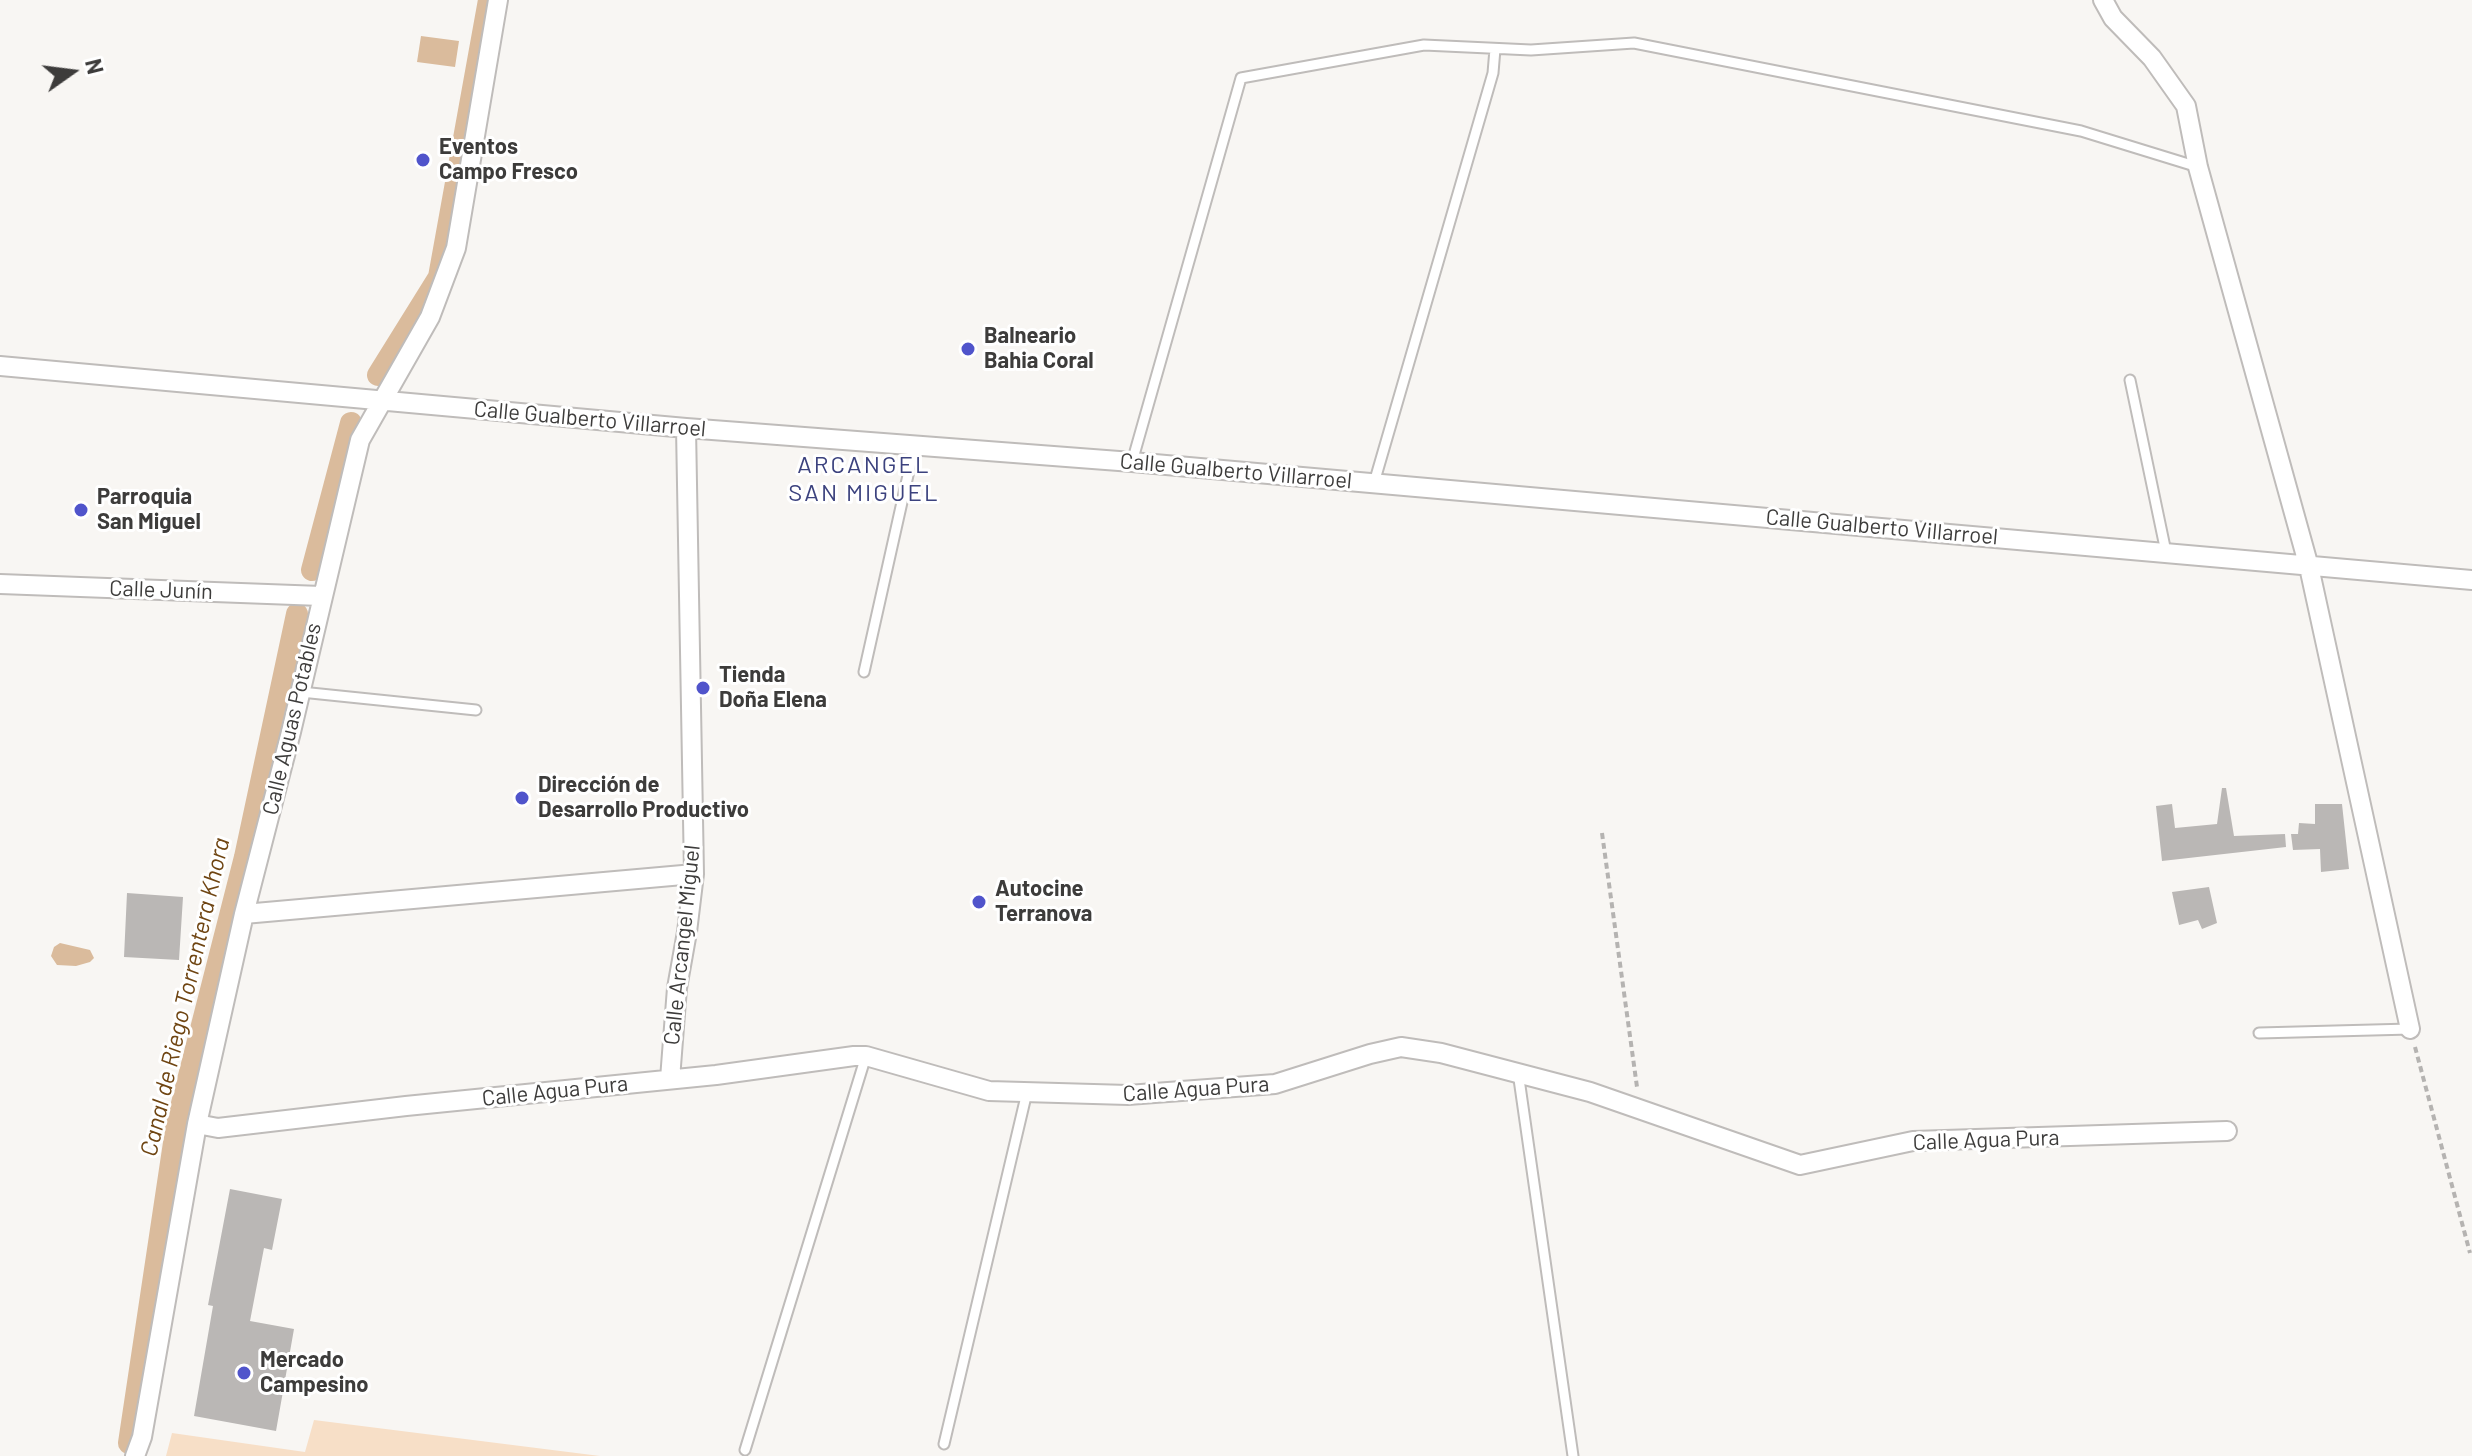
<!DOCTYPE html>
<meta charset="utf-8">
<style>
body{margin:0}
#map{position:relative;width:2472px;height:1456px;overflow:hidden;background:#f8f6f3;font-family:Barlow,sans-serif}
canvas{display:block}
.north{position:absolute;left:32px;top:32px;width:80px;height:80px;-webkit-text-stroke:6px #fff;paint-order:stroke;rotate:76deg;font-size:22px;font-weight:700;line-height:32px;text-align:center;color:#3d3c3b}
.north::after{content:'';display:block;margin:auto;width:28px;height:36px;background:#3d3c3b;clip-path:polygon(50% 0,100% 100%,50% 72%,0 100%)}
</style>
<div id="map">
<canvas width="2472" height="1456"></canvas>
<div class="north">N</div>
</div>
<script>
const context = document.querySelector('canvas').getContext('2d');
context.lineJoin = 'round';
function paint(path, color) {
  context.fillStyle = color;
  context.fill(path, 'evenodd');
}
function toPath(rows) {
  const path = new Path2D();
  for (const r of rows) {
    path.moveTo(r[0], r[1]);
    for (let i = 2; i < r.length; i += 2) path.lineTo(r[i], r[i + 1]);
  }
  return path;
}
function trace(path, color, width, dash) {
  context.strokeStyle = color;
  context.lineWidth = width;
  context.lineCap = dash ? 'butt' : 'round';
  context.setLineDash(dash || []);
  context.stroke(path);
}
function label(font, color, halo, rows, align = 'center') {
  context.font = font + ' Barlow,sans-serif';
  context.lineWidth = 6;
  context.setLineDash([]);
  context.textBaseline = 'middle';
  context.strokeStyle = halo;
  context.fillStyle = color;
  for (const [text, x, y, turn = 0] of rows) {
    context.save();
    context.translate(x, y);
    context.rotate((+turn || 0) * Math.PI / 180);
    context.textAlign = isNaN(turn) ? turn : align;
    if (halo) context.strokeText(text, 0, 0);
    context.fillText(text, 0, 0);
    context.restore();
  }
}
paint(toPath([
 [314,1420,600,1456,166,1456,172,1433,305,1452]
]), '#f7dfc7');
paint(toPath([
 [421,36,459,41,455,67,417,62],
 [60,943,90,950,94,958,90,962,76,966,57,965,51,956,54,947]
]), '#dabb9c');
trace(toPath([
 [378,375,439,277,489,0],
 [312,570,351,423],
 [129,1443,177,1123,245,857,297,614]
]), '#dabb9c', 22);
paint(toPath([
 [2222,788,2226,788,2234,836,2285,834,2286,847,2162,861,2156,806,2172,804,2175,828,2217,824],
 [2315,804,2342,804,2349,869,2321,872,2320,849,2293,850,2291,834,2298,834,2299,823,2315,824],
 [2209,887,2217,923,2202,929,2198,920,2179,925,2172,892],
 [127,893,183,897,179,960,124,957],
 [230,1189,282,1199,272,1250,264,1248,250,1321,294,1329,276,1431,194,1416,213,1306,208,1305]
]), '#bab7b5');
const lane = toPath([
 [2130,380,2166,552],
 [1132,462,1241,78,1424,45,1531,50,1634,43,2081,131,2198,167],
 [1374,483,1493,73,1495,49],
 [864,672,915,444],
 [301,692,476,710],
 [2259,1033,2410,1029],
 [1518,1072,1573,1456],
 [944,1444,1027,1092],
 [745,1450,866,1056]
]);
const street = toPath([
 [2103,0,2113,18,2152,58,2186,106,2198,167,2309,567,2410,1029],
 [0,366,686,428,1132,462,2472,580],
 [0,584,321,596],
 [244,914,694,874],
 [670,1079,677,988,687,932,694,874,686,428],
 [197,1124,218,1128,406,1106,716,1075,854,1056,866,1056,989,1091,1128,1095,1275,1084,1370,1054,1401,1047,1441,1053,1590,1092,1800,1165,1913,1141,2227,1131],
 [135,1456,142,1437,197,1124,244,914,291,732,360,440,430,317,456,248,498,0]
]);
trace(lane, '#bfbcba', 13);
trace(street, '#bfbcba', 22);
trace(toPath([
 [1602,833,1637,1087],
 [2415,1047,2470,1253]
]), '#b5b3b1', 4, [6, 4]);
trace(lane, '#fff', 9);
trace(street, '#fff', 18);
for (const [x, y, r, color] of [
 [423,160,8,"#5054cb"],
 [968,349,8,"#5054cb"],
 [81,510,8,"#5054cb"],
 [703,688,8,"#5054cb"],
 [522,798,8,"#5054cb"],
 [979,902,8,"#5054cb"],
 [244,1373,8,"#5054cb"]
]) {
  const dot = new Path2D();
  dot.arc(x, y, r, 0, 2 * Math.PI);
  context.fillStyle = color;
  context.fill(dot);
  trace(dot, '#fff', 3);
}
label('bold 22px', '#3d3c3b', '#fff', [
 ["Eventos",439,147],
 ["Campo Fresco",439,172],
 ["Balneario",984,336],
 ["Bahia Coral",984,361],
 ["Parroquia",97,497],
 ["San Miguel",97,522],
 ["Tienda",719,675],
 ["Doña Elena",719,700],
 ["Dirección de",538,785],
 ["Desarrollo Productivo",538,810],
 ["Autocine",995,889],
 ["Terranova",995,914],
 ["Mercado",260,1360],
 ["Campesino",260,1385]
], 'left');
label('22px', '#3d3c3b', '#fff', [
 ["Calle Gualberto Villarroel",590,419,5],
 ["Calle Gualberto Villarroel",1236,471,5],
 ["Calle Gualberto Villarroel",1882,527,5],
 ["Calle Junín",161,590,2],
 ["Calle Aguas Potables",292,719,-77],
 ["Calle Arcangel Miguel",682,945,-84],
 ["Calle Agua Pura",1196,1089,-4],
 ["Calle Agua Pura",555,1091,-6],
 ["Calle Agua Pura",1986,1140,-2]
]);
context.letterSpacing = '2px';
label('24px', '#3c427e', '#fff', [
 ["ARCANGEL",864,465],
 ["SAN MIGUEL",864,493]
]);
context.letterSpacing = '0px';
label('italic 24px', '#6f4512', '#fff', [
 ["Canal de Riego Torrentera Khora",185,997,-77]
]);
</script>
